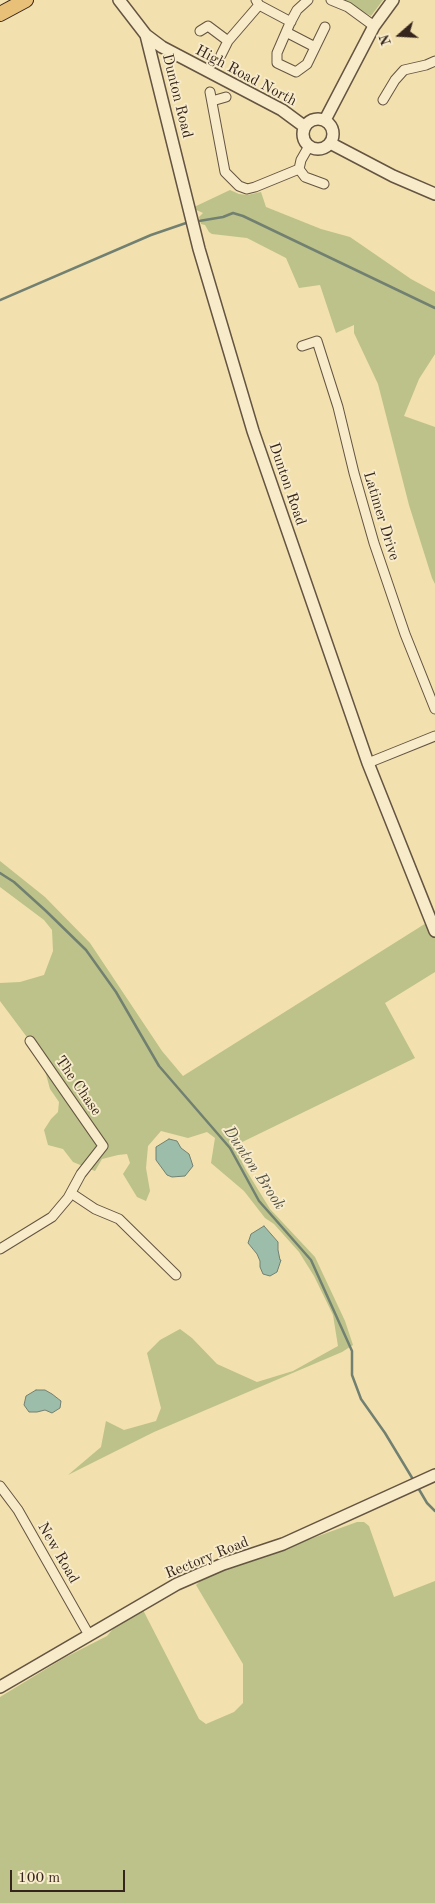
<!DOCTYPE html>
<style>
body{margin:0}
#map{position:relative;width:435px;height:1903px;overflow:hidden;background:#f2e0ae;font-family:"Old Standard TT",serif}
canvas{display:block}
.north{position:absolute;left:375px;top:10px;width:50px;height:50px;-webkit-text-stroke:4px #f7ebca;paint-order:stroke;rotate:251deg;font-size:14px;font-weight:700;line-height:20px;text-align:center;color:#35251d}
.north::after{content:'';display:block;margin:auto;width:18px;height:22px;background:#35251d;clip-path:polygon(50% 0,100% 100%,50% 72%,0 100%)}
.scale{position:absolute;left:10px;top:1870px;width:115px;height:22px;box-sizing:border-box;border:2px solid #35251d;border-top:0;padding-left:6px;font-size:15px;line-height:18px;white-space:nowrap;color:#35251d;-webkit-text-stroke:4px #f7ebca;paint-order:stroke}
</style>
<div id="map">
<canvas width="435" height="1903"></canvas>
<div class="north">N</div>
<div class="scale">100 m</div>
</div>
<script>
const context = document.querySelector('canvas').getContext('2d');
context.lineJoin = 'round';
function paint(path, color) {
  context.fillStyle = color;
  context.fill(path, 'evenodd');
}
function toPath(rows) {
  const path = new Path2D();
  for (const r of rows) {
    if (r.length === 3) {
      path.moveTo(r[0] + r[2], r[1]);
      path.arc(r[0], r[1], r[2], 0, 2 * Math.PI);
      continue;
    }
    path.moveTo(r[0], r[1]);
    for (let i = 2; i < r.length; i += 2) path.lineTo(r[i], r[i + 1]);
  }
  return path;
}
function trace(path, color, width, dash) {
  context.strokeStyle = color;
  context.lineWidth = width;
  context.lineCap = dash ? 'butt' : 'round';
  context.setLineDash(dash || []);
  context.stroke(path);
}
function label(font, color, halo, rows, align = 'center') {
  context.font = font + ' "Old Standard TT",serif';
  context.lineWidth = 4;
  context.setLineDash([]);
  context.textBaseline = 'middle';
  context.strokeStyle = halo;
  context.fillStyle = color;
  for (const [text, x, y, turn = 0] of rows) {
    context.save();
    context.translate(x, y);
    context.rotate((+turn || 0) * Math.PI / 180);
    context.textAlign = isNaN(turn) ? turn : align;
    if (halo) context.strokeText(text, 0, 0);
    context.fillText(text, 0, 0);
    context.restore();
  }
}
paint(toPath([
 [342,0,383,0,371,16],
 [230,190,239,194,247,195,261,192,266,207,321,229,350,237,411,279,435,292,435,354,419,379,404,416,435,427,435,584,432,578,409,505,378,384,354,333,354,325,336,333,320,285,299,288,286,258,247,238,212,234,209,232,205,225,201,224,199,217,203,213,192,208],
 [0,861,45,897,90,943,162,1051,183,1076,431,920,435,931,435,972,385,1003,415,1058,234,1146,246,1170,270,1209,315,1257,345,1321,353,1345,342,1352,154,1432,68,1475,101,1447,106,1421,124,1430,156,1421,161,1408,147,1353,160,1340,180,1329,192,1338,217,1364,257,1382,293,1371,338,1346,333,1315,314,1276,299,1252,274,1224,265,1218,244,1191,211,1163,215,1138,207,1132,188,1138,161,1131,148,1146,146,1168,150,1191,146,1201,137,1197,123,1174,130,1163,127,1154,118,1155,102,1159,95,1171,73,1162,63,1149,48,1145,44,1130,51,1119,58,1112,59,1102,50,1089,41,1056,0,1001,0,983,20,982,44,975,53,951,52,930,44,920,0,887],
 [357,1522,364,1522,369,1526,394,1597,435,1581,435,1903,0,1903,0,1697,64,1658,107,1636,118,1623,143,1610,199,1719,206,1724,234,1712,243,1703,243,1664,196,1585,203,1578]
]), '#bcc289');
const water = toPath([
 [169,1139,177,1141,181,1148,189,1154,193,1166,185,1176,172,1177,167,1175,156,1160,156,1147,169,1139],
 [264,1226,278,1242,278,1250,280,1260,281,1260,277,1272,270,1276,263,1274,260,1267,260,1261,257,1254,248,1243,251,1234,264,1226],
 [36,1390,45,1390,52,1394,61,1401,60,1408,52,1413,45,1410,37,1412,29,1412,24,1405,26,1396,36,1390]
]);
paint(water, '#9bbda9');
trace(water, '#728071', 1);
trace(toPath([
 [199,221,223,217,233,213,243,216,435,308],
 [0,300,151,235,186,223],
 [0,873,14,882,46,911,86,950,116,992,159,1066,230,1148,259,1201,311,1260,352,1351,352,1375,361,1399,385,1433,414,1481],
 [417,1486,427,1503,435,1511]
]), '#728071', 2.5);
const minor = toPath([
 [256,0,259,5,291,22],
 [308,0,297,10,290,23,277,53,277,63,296,72,307,64,325,27],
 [331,0,348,7,374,26],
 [200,31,208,26,228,41],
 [286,32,315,47],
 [221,55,228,41,259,5],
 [210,92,225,172,239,186,247,189,255,187,299,169,301,160,309,146],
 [383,100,395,80,404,70,426,65,435,61],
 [212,101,226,97],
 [299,169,305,177,324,184],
 [302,346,317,341,338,407,354,473,374,543,405,634,435,709],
 [368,763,435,736],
 [71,1193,95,1209,119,1219,176,1275],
 [0,1249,52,1217,68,1198,81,1174,103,1146,30,1041],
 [0,1486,18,1510,89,1635]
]);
const tertiary = toPath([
 [119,0,146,35,162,47,282,110,305,127],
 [146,35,199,249,253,431,368,763,435,931],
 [318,134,15],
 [325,120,374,26,393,0],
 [330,143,393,176,435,194],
 [0,1687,177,1584,223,1564,283,1544,435,1475]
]);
const primary = toPath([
 [0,14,26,0]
]);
trace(minor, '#645441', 11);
trace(tertiary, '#645441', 14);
trace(primary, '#35251d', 16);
trace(minor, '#f7ebca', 9);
trace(tertiary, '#f7ebca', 11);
trace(primary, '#e9c077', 14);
label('15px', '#35251d', '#f7ebca', [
 ["High Road North",246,76,28],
 ["Dunton Road",177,96,76],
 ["Dunton Road",287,484,71],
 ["Latimer Drive",381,516,73],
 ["The Chase",78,1086,55],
 ["New Road",58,1553,60],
 ["Rectory Road",207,1558,-22]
]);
label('italic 16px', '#545347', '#f7ebca', [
 ["Dunton Brook",254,1168,56]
]);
</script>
